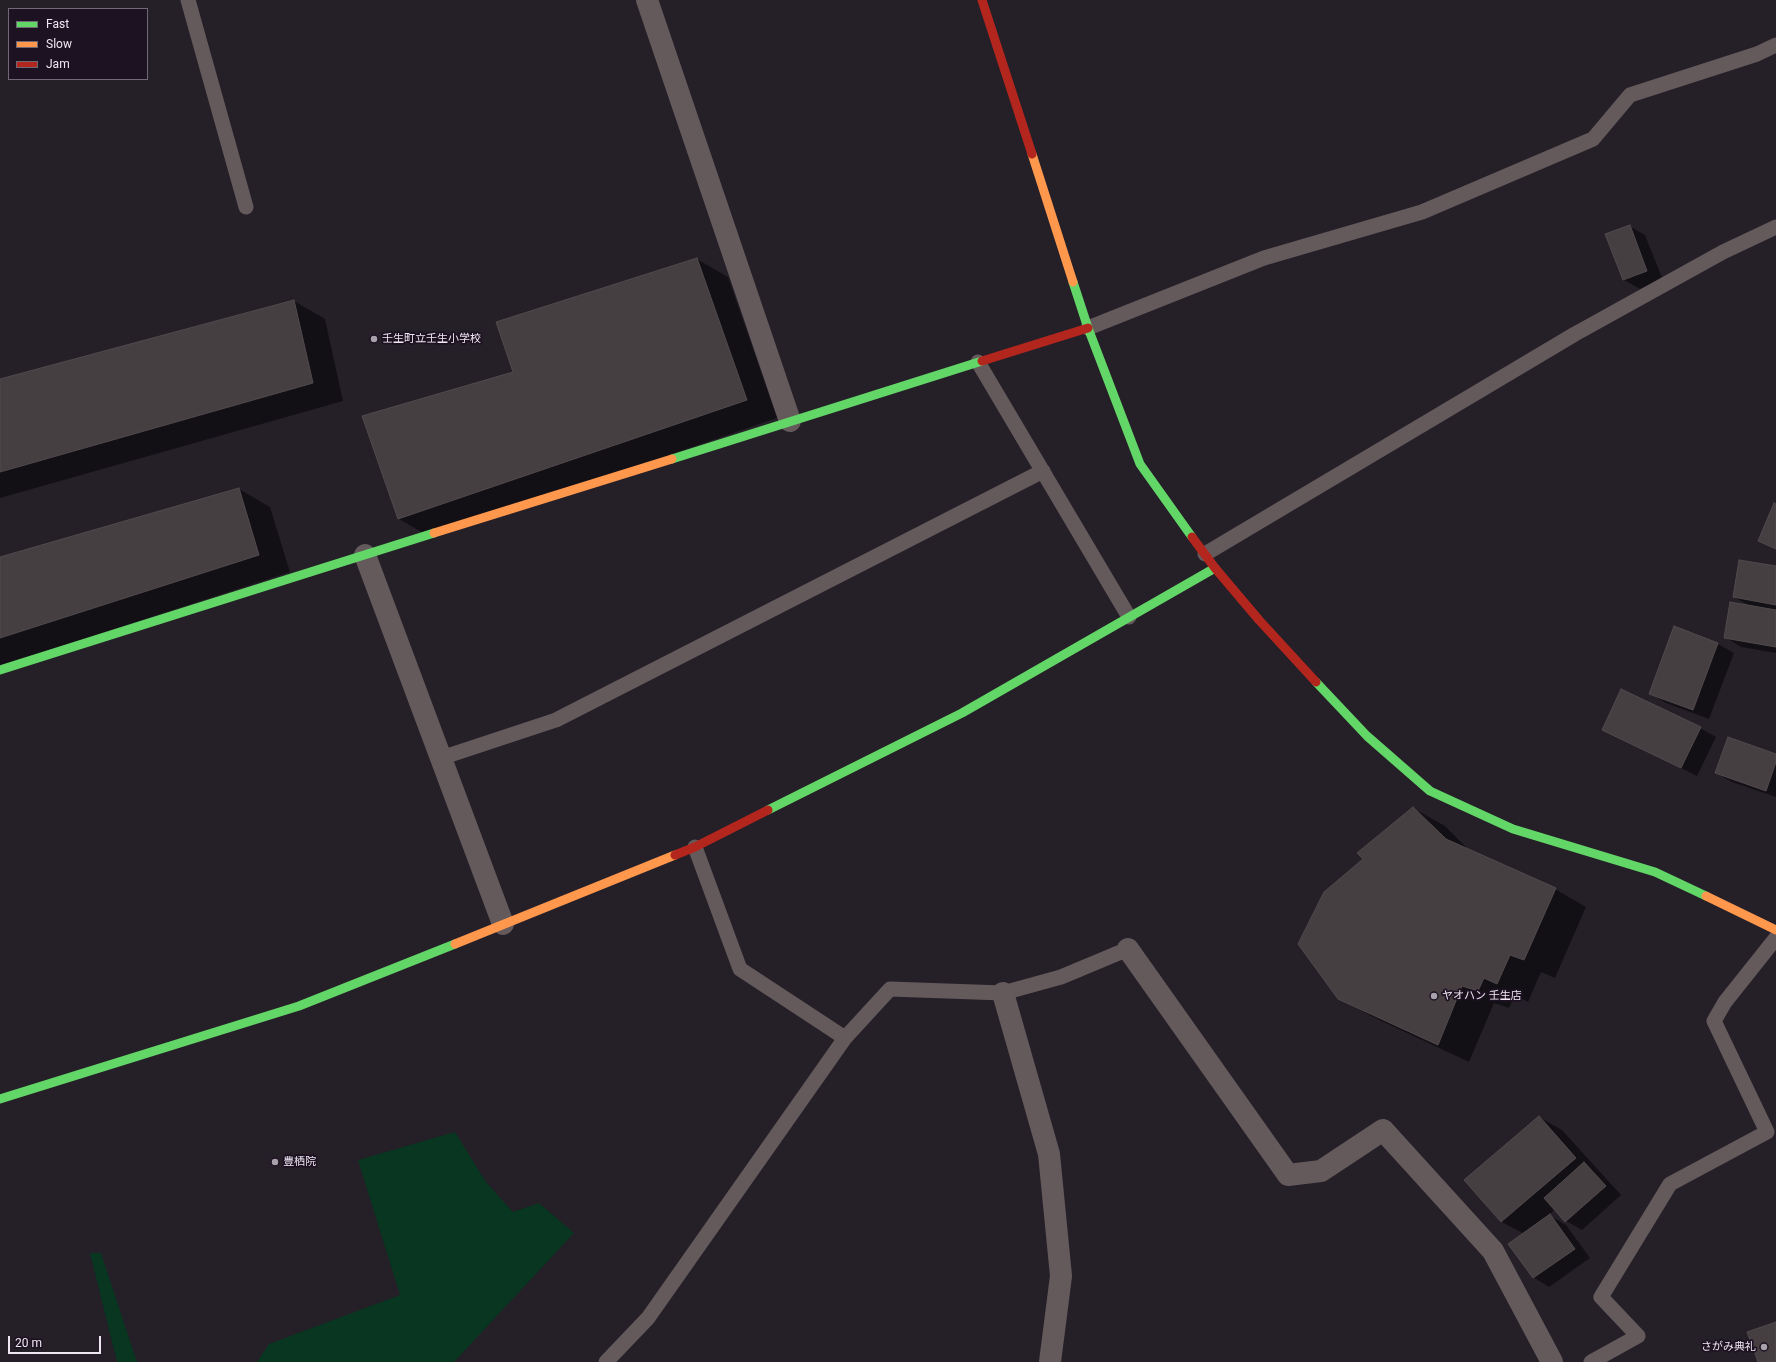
<!DOCTYPE html>
<meta charset="utf-8">
<style>
body{margin:0}
#map{position:relative;width:1776px;height:1362px;overflow:hidden;background:#251f28;font-family:Roboto,sans-serif}
canvas{display:block}
.legend{position:absolute;left:8px;top:8px;width:140px;height:72px;box-sizing:border-box;background:#1d1222;border:1px solid #716876;margin:0;padding:5px 7px;list-style:none;font-size:12px;color:#efe8f3}
.legend li{display:flex;align-items:center;gap:8px;height:20px}
.legend b{width:20px;border:1px solid #716876}
.scale{position:absolute;left:8px;top:1336px;width:93px;height:18px;box-sizing:border-box;border:2px solid #efe8f3;border-top:0;padding-left:5px;font-size:12px;line-height:14px;white-space:nowrap;color:#efe8f3;-webkit-text-stroke:3px #1d1222;paint-order:stroke}
</style>
<div id="map">
<canvas width="1776" height="1362"></canvas>
<ul class="legend">
<li><b style="height:5px;background:#63d668"></b>Fast</li>
<li><b style="height:5px;background:#ff974d"></b>Slow</li>
<li><b style="height:5px;background:#b3261e"></b>Jam</li>
</ul>
<div class="scale">20 m</div>
</div>
<script>
const context = document.querySelector('canvas').getContext('2d');
context.lineJoin = 'round';
function paint(path, color) {
  context.fillStyle = color;
  context.fill(path, 'evenodd');
}
function toPath(rows) {
  const path = new Path2D();
  for (const r of rows) {
    path.moveTo(r[0], r[1]);
    for (let i = 2; i < r.length; i += 2) path.lineTo(r[i], r[i + 1]);
  }
  return path;
}
function trace(path, color, width, dash) {
  context.strokeStyle = color;
  context.lineWidth = width;
  context.lineCap = dash ? 'butt' : 'round';
  context.setLineDash(dash || []);
  context.stroke(path);
}
function label(font, color, halo, rows, align = 'center') {
  context.font = font + ' Roboto,"Noto Sans JP",sans-serif';
  context.lineWidth = 3.5;
  context.setLineDash([]);
  context.textBaseline = 'middle';
  context.strokeStyle = halo;
  context.fillStyle = color;
  for (const [text, x, y, turn = 0] of rows) {
    context.save();
    context.translate(x, y);
    context.rotate((+turn || 0) * Math.PI / 180);
    context.textAlign = isNaN(turn) ? turn : align;
    if (halo) context.strokeText(text, 0, 0);
    context.fillText(text, 0, 0);
    context.restore();
  }
}
paint(toPath([
 [455,1132,486,1182,513,1212,539,1203,574,1233,454,1362,255,1362,257,1362,269,1344,400,1295,358,1160],
 [90,1253,101,1253,137,1362,117,1362]
]), '#083620');
paint(toPath([
 [1629,226,1645,235,1663,280,1640,289,1624,280],
 [697,259,728,277,777,418,430,537,399,519,363,416,515,373],
 [294,301,325,319,343,401,0,498,0,380],
 [239,489,270,507,290,572,0,666,0,558],
 [1776,567,1776,653,1741,647,1725,637,1750,606,1734,597],
 [1718,644,1734,653,1709,719,1666,703,1650,693],
 [1700,728,1716,737,1697,776,1603,730],
 [1776,755,1776,797,1732,782,1716,773],
 [1413,808,1445,826,1470,851,1555,889,1586,907,1555,978,1541,972,1528,1002,1515,995,1509,1008,1494,1003,1469,1062,1371,1016,1339,998,1364,859],
 [1539,1117,1562,1130,1621,1195,1582,1230,1566,1221,1555,1209,1549,1215,1566,1225,1590,1258,1549,1287,1533,1277,1524,1234,1502,1222,1465,1180]
]), '#0007');
const building = toPath([
 [1630,225,1647,271,1623,280,1605,234,1630,225],
 [697,258,747,400,398,519,362,416,513,372,496,322,697,258],
 [294,300,313,383,0,472,0,379,294,300],
 [239,488,259,555,0,638,0,557,239,488],
 [1774,503,1776,504,1776,549,1758,541,1774,503],
 [1739,560,1776,566,1776,605,1733,597,1739,560],
 [1730,602,1776,610,1776,647,1724,638,1730,602],
 [1674,626,1718,643,1693,710,1649,694,1674,626],
 [1621,689,1701,727,1681,768,1602,730,1621,689],
 [1728,737,1776,754,1776,762,1766,791,1715,773,1728,737],
 [1413,807,1446,839,1556,888,1524,960,1510,955,1497,984,1484,978,1478,991,1462,986,1438,1045,1338,999,1298,944,1324,892,1363,859,1357,853,1413,807],
 [1539,1116,1576,1158,1501,1222,1464,1180,1539,1116],
 [1584,1162,1606,1186,1565,1222,1544,1198,1584,1162],
 [1550,1214,1575,1249,1533,1278,1508,1244,1550,1214],
 [1776,1322,1776,1362,1758,1362,1747,1332,1776,1322]
]);
paint(building, '#463f42');
trace(building, '#514a4d', 1);
trace(toPath([
 [188,0,246,207],
 [1088,328,1264,258,1422,212,1593,139,1630,95,1757,54,1776,45],
 [978,362,1129,617],
 [1205,554,1575,334,1723,252,1776,227],
 [441,758,556,720,1043,471],
 [695,847,740,969,845,1038],
 [606,1362,648,1318,845,1038,890,989,1003,993,1061,977,1128,949],
 [1591,1362,1638,1336,1601,1297,1670,1184,1767,1132,1714,1021,1725,1002,1776,938]
]), '#645a5c', 15);
trace(toPath([
 [647,0,790,421],
 [365,555,503,924],
 [1128,949,1288,1175,1321,1171,1383,1130,1493,1251,1552,1362],
 [1003,993,1049,1154,1061,1276,1050,1362]
]), '#645a5c', 22);
trace(toPath([
 [1073,282,1088,328,1140,464,1192,537],
 [672,459,982,361],
 [0,670,434,533],
 [1316,682,1367,736,1430,791,1513,829,1655,872,1706,896],
 [768,810,962,713,1215,568],
 [0,1099,299,1006,455,944]
]), '#63d668', 9);
trace(toPath([
 [1032,154,1073,282],
 [434,533,672,459],
 [1706,896,1776,930],
 [455,944,675,855]
]), '#ff974d', 9);
trace(toPath([
 [982,0,1032,154],
 [982,361,1088,328],
 [1192,537,1215,568,1259,620,1316,682],
 [675,855,695,847,768,810]
]), '#b3261e', 9);
for (const [x, y, r, color] of [
 [374,339,4,"#a8a2ac"],
 [1434,996,4,"#a8a2ac"],
 [275,1162,4,"#a8a2ac"],
 [1764,1347,4,"#a8a2ac"]
]) {
  const dot = new Path2D();
  dot.arc(x, y, r, 0, 2 * Math.PI);
  context.fillStyle = color;
  context.fill(dot);
  trace(dot, '#1d1222', 1.5);
}
label('11px', '#efe8f3', '#1d1222', [
 ["壬生町立壬生小学校",382,339],
 ["ヤオハン 壬生店",1442,996],
 ["豊栖院",283,1162],
 ["さがみ典礼",1756,1347,"right"]
], 'left');
</script>
